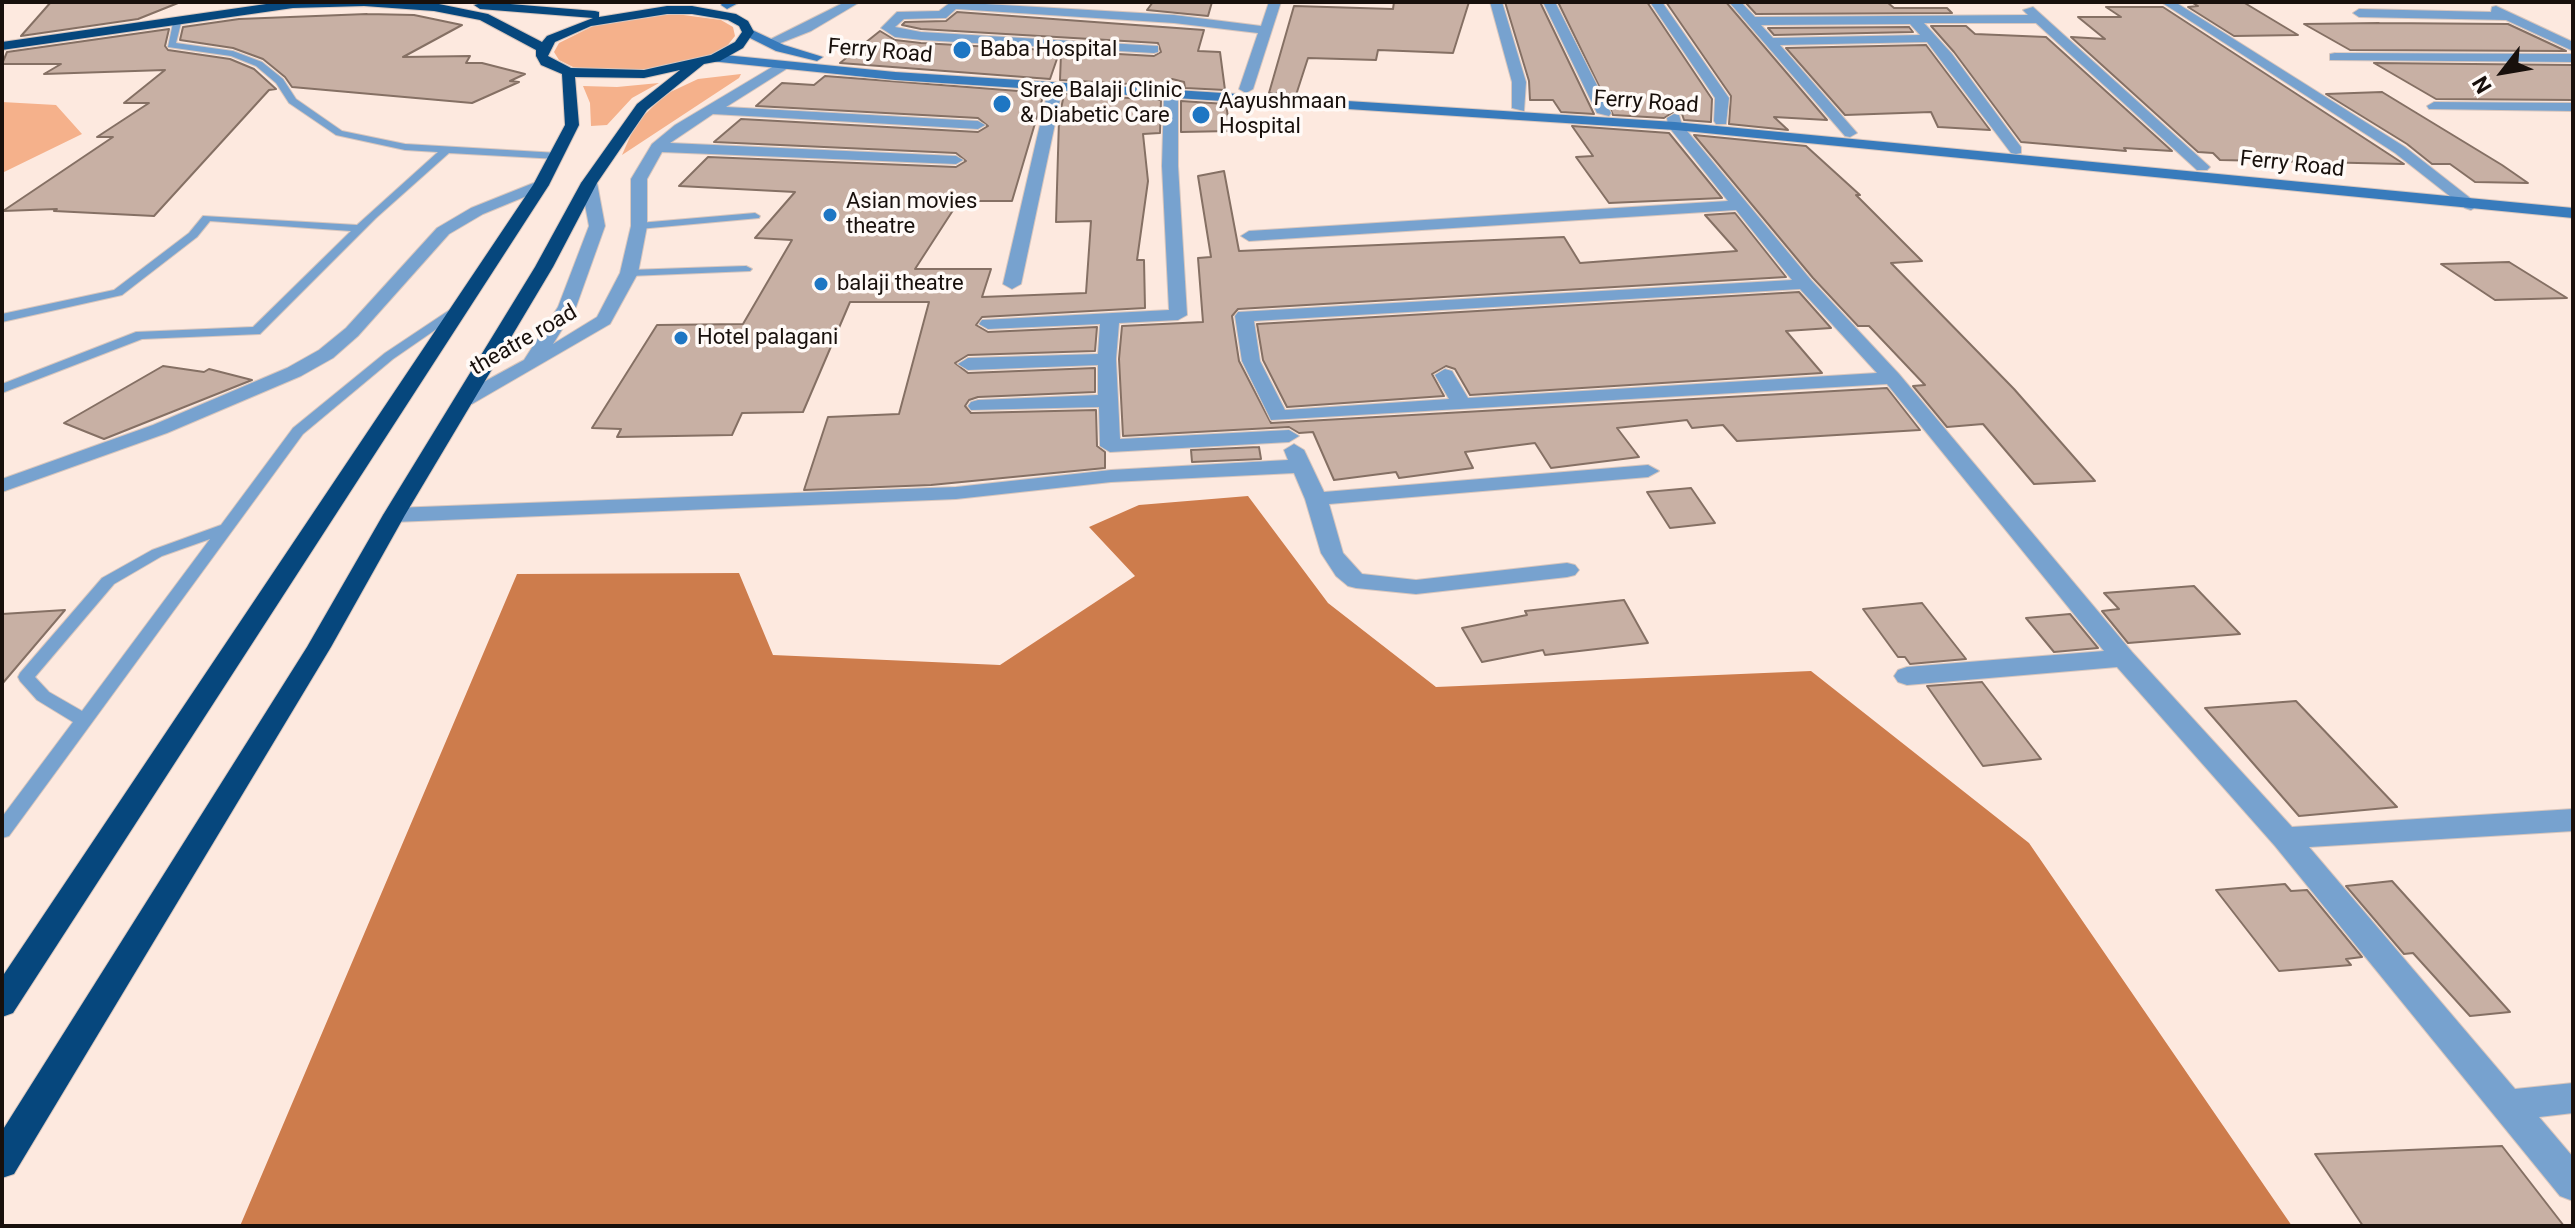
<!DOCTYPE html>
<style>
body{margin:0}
#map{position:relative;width:2575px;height:1228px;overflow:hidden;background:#fde9df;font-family:Roboto,sans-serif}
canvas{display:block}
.frame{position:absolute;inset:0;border:4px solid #18100c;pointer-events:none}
.north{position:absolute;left:2463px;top:32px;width:80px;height:80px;-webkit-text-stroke:6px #fffaf7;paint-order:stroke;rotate:239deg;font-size:22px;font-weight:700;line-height:32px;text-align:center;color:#18100c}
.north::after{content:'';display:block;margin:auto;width:28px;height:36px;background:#18100c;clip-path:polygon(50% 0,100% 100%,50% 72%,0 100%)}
</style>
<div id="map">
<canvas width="2575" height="1228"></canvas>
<div class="frame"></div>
<div class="north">N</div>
</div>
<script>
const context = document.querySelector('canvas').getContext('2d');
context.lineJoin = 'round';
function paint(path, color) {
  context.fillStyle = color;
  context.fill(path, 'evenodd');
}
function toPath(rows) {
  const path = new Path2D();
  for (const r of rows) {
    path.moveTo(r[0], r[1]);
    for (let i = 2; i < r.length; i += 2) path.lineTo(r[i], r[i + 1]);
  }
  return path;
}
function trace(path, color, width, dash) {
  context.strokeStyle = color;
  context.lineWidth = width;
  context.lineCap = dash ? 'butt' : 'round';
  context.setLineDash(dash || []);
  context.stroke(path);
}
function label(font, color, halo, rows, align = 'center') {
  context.font = font + ' Roboto,sans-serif';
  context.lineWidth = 7;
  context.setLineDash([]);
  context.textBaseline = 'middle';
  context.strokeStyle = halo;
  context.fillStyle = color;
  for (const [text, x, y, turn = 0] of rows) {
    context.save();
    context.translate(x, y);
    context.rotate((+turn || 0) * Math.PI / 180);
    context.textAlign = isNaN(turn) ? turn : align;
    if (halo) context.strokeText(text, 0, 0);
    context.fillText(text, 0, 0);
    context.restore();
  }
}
paint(toPath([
 [676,14,721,20,733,27,735,36,727,46,710,55,655,69,595,71,573,67,559,60,554,52,559,43,593,26,647,15],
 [741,74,739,78,622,155,636,123,666,94,698,79],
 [659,83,632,98,607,125,591,126,590,103,583,86,617,87],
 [2,102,56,105,82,134,2,173]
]), '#f5b18b');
paint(toPath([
 [1248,496,1328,603,1436,687,1811,671,2029,843,2292,1226,240,1226,517,574,739,573,773,655,1000,665,1135,576,1089,527,1139,505]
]), '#cd7c4c');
const building = toPath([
 [51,2,178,2,178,3,138,19,21,36,51,2],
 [1153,2,1212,2,1208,16,1147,10,1153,2],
 [1394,2,1469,2,1453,53,1378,50,1376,60,1308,58,1296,95,1269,93,1294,6,1393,9,1394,2],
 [1505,2,1540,2,1594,114,1561,112,1553,100,1530,100,1529,81,1505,2],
 [1558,2,1647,2,1712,99,1711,122,1684,120,1682,114,1675,111,1664,118,1613,115,1558,2],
 [1666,2,1726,2,1827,120,1774,117,1788,130,1729,124,1731,96,1666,2],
 [1745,2,1887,2,1894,8,1947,8,1952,13,1756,14,1745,2],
 [2191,2,2243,2,2298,35,2234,36,2188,7,2198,6,2191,2],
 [2106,7,2163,7,2404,164,2220,160,2213,153,2198,152,2071,37,2105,39,2078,17,2121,17,2106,7],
 [957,12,1204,30,1198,51,1220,52,1225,90,1185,88,1184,82,1172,79,1165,86,1060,80,1061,53,1059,53,1050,79,840,63,880,31,895,40,921,43,1154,56,1161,52,1158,43,921,29,902,25,905,22,946,21,957,12],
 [367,14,414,15,462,25,403,57,470,56,466,63,482,63,525,74,510,81,519,82,472,103,292,87,285,77,263,59,233,48,180,40,183,27,239,19,367,14],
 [2379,23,2508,24,2566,51,2350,50,2304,24,2379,23],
 [1931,26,1966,26,1975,34,2046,37,2172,151,2124,148,2126,151,2021,142,1954,52,1931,26],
 [1909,27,1913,32,1774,35,1768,28,1909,27],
 [169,29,165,46,168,50,230,59,254,69,276,89,269,90,154,216,54,211,57,209,3,211,113,137,97,137,149,103,124,103,165,70,44,74,61,64,2,64,7,52,169,29],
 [1926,45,1990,130,1938,127,1931,112,1845,115,1786,48,1926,45],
 [2374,63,2573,65,2573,100,2436,99,2374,63],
 [825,76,1044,93,1012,201,959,201,915,269,991,269,982,297,1086,293,1091,221,1056,222,1059,119,1064,94,1161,100,1160,133,1143,134,1148,181,1137,260,1144,260,1145,308,982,317,976,325,988,332,1097,327,1095,351,968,355,955,363,968,373,1095,368,1095,392,978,397,969,400,965,406,971,413,1096,410,1097,446,1105,452,1105,468,931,485,804,490,828,417,899,414,929,302,850,302,803,412,742,413,732,435,617,437,621,429,592,428,657,325,743,324,792,240,755,238,795,192,679,186,708,157,956,167,966,161,956,153,714,142,741,119,978,132,988,126,978,118,756,106,782,83,814,85,825,76],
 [2382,92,2502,165,2528,183,2475,182,2450,164,2432,164,2407,144,2326,94,2382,92],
 [1181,101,1226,104,1230,131,1181,132,1181,101],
 [1572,126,1669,133,1722,198,1609,203,1576,157,1593,156,1572,126],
 [1694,135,1806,146,1860,195,1856,195,1922,261,1891,263,2014,389,2095,481,2034,484,1983,424,1947,427,1913,386,1925,385,1869,326,1858,326,1813,278,1694,135],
 [1224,171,1239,251,1564,237,1580,263,1737,251,1705,215,1735,213,1786,277,1238,309,1232,316,1239,361,1271,423,1887,388,1920,430,1737,441,1723,425,1692,428,1687,420,1617,428,1639,457,1551,468,1535,443,1465,452,1473,468,1399,478,1396,472,1334,480,1313,432,1299,433,1289,427,1123,436,1119,359,1122,326,1203,322,1198,258,1211,257,1198,176,1224,171],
 [2509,262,2567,298,2495,300,2441,264,2509,262],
 [1799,292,1831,328,1786,331,1822,373,1470,395,1455,369,1446,366,1432,374,1444,396,1287,407,1263,360,1257,324,1799,292],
 [163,366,204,372,209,369,252,380,104,439,64,423,163,366],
 [1259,447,1261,459,1192,462,1191,450,1259,447],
 [1691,488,1715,523,1670,528,1647,492,1691,488],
 [2194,586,2240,634,2128,643,2102,611,2119,609,2104,593,2194,586],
 [1624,600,1648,643,1545,655,1543,650,1482,662,1462,628,1527,615,1525,611,1624,600],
 [1922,603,1966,659,1910,664,1905,657,1898,657,1863,609,1922,603],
 [65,610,2,684,2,614,65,610],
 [2070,614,2098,648,2054,652,2026,618,2070,614],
 [1982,682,2041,759,1983,766,1927,686,1982,682],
 [2296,701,2397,807,2299,816,2205,708,2296,701],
 [2392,881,2510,1012,2470,1016,2413,953,2404,954,2346,886,2392,881],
 [2285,884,2291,891,2307,890,2362,957,2346,959,2351,965,2279,971,2216,890,2285,884],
 [2502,1146,2564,1226,2363,1226,2315,1154,2502,1146]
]);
paint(building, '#c8b0a4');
trace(building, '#857064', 2);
const lane = toPath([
 [177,21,181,23,176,43,233,51,262,62,283,79,296,99,342,131,405,144,558,153,563,156,558,159,449,153,376,218,260,334,142,339,2,393,2,384,136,332,253,327,351,231,210,221,197,237,122,295,2,322,2,314,114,290,189,233,203,216,357,225,438,152,405,150,336,135,289,103,276,83,256,66,231,56,168,47,173,23,177,21],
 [755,213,760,216,759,218,639,229,634,226,639,223,755,213],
 [746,266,752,269,750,271,629,276,623,273,629,270,746,266],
 [460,303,466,307,464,310,393,359,303,434,9,836,2,838,2,817,73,722,37,700,20,681,18,677,20,673,102,578,152,550,221,525,293,428,385,353,460,303],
 [210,539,82,711,49,692,35,677,114,584,162,556,210,539]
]);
const street = toPath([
 [845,2,860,2,811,31,773,46,763,43,845,2],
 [951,2,1174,15,1261,26,1269,2,1281,2,1253,89,1246,93,1239,89,1258,33,1174,23,956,9,946,18,904,19,895,27,921,32,1158,46,1158,52,1154,53,921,40,895,37,881,28,897,12,939,11,951,2],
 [1490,2,1502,2,1526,82,1524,111,1512,108,1512,82,1490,2],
 [1543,2,1555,2,1611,113,1609,116,1597,113,1543,2],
 [1650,2,1662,2,1729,98,1726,124,1716,124,1714,121,1715,98,1650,2],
 [1729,2,1741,2,1755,17,2028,15,2023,10,2033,7,2210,167,2207,170,2197,170,2036,23,1924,23,1952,54,2021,147,2021,153,2016,154,2011,153,1927,42,1780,45,1857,133,1850,137,1845,136,1729,2],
 [1910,24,1920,35,1773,38,1761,25,1910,24],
 [2161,2,2175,2,2405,147,2479,205,2471,210,2465,208,2395,153,2161,2],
 [2496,6,2573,42,2573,51,2506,20,2359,17,2353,13,2359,9,2491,12,2492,7,2496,6],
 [2335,53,2573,54,2573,62,2330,60,2330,54,2335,53],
 [779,63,791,66,726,107,978,121,985,125,978,129,713,114,670,143,956,156,963,160,956,164,662,152,647,179,647,226,638,273,610,324,472,404,458,404,455,400,458,396,524,360,558,307,589,226,581,183,584,180,589,178,597,183,605,226,576,307,553,344,597,317,620,273,631,226,631,179,652,144,675,125,779,63],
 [1056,82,1063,86,1021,284,1012,289,1003,284,1049,86,1056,82],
 [1171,82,1183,85,1178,94,1178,166,1187,315,1178,320,1119,323,1116,359,1120,439,1289,430,1299,436,1289,442,1110,452,1100,446,1099,407,971,410,968,406,971,402,978,400,1098,395,1098,365,968,370,958,364,968,358,1098,354,1100,324,988,329,979,324,982,320,1169,310,1162,166,1164,94,1171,82],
 [2434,102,2573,103,2573,111,2429,109,2427,106,2434,102],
 [1674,114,1679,115,1682,125,1811,280,1899,374,2132,652,2292,827,2573,809,2573,831,2309,847,2515,1089,2573,1083,2573,1113,2539,1117,2573,1157,2573,1201,2560,1196,2275,846,2117,667,1907,685,1898,682,1894,676,1898,670,1907,667,2104,651,1887,384,1271,420,1242,361,1235,316,1238,312,1792,280,1736,210,1249,241,1241,236,1249,231,1728,201,1668,126,1667,118,1674,114],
 [1800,289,1877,373,1468,398,1452,371,1445,369,1435,375,1449,399,1285,410,1260,361,1254,321,1800,289],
 [541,180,549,185,546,188,483,214,449,234,358,336,333,358,301,376,167,433,2,492,2,479,153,425,287,368,319,350,346,328,437,228,471,208,541,180],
 [1294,444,1304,450,1324,492,1648,465,1659,471,1648,477,1329,504,1343,553,1362,574,1416,580,1567,563,1575,565,1579,570,1575,575,1567,577,1416,594,1356,588,1348,586,1336,576,1321,553,1305,499,1294,473,1111,482,956,499,394,522,383,515,394,508,956,487,1111,470,1288,460,1284,450,1294,444]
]);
const secondary = toPath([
 [723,2,740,2,727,9,721,5,723,2],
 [748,28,784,45,823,57,817,61,776,51,744,35,742,32,748,28],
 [715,54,895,72,1675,122,2573,208,2573,218,1675,130,895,80,710,61,709,58,715,54]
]);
const highway = toPath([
 [280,2,434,3,488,14,542,42,547,36,593,18,480,9,474,5,486,2,595,11,599,12,599,17,667,6,692,6,736,14,748,21,754,32,743,48,720,61,704,64,647,110,597,183,553,267,405,515,331,647,14,1174,2,1178,2,1131,307,647,383,515,535,267,581,183,637,104,680,70,644,78,575,77,579,125,549,185,13,1013,2,1017,2,977,533,185,565,125,562,74,541,65,536,56,536,50,480,20,434,11,364,6,293,8,2,50,2,42,280,2],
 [667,14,692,14,728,20,739,26,742,32,735,42,711,55,644,70,571,68,548,56,555,42,591,26,667,14]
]);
trace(lane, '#d8c6bd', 2);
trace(street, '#d8c6bd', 2);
trace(secondary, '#d8c6bd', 2);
trace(highway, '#d8c6bd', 2);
paint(lane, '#77a2cf');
paint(street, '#77a2cf');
paint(secondary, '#387bbc');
paint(highway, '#06477d');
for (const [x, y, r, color] of [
 [962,50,10,"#1e76c3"],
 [1002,104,10,"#1e76c3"],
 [1201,115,10,"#1e76c3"],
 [830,215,8,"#1e76c3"],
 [821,284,8,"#1e76c3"],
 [681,338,8,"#1e76c3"]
]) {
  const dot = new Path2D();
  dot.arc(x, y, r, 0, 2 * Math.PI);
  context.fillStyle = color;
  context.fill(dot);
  trace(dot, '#fffaf7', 3);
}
label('22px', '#18100c', '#fffaf7', [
 ["Baba Hospital",980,50],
 ["Sree Balaji Clinic",1020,91],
 ["& Diabetic Care",1020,116],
 ["Aayushmaan",1219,102],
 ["Hospital",1219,127],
 ["Asian movies",846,202],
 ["theatre",846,227],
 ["balaji theatre",837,284],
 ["Hotel palagani",697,338]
], 'left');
label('22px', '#18100c', '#fffaf7', [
 ["Ferry Road",880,52,5],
 ["Ferry Road",1646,103,4],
 ["Ferry Road",2292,165,6],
 ["theatre road",524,341,-30]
]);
</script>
